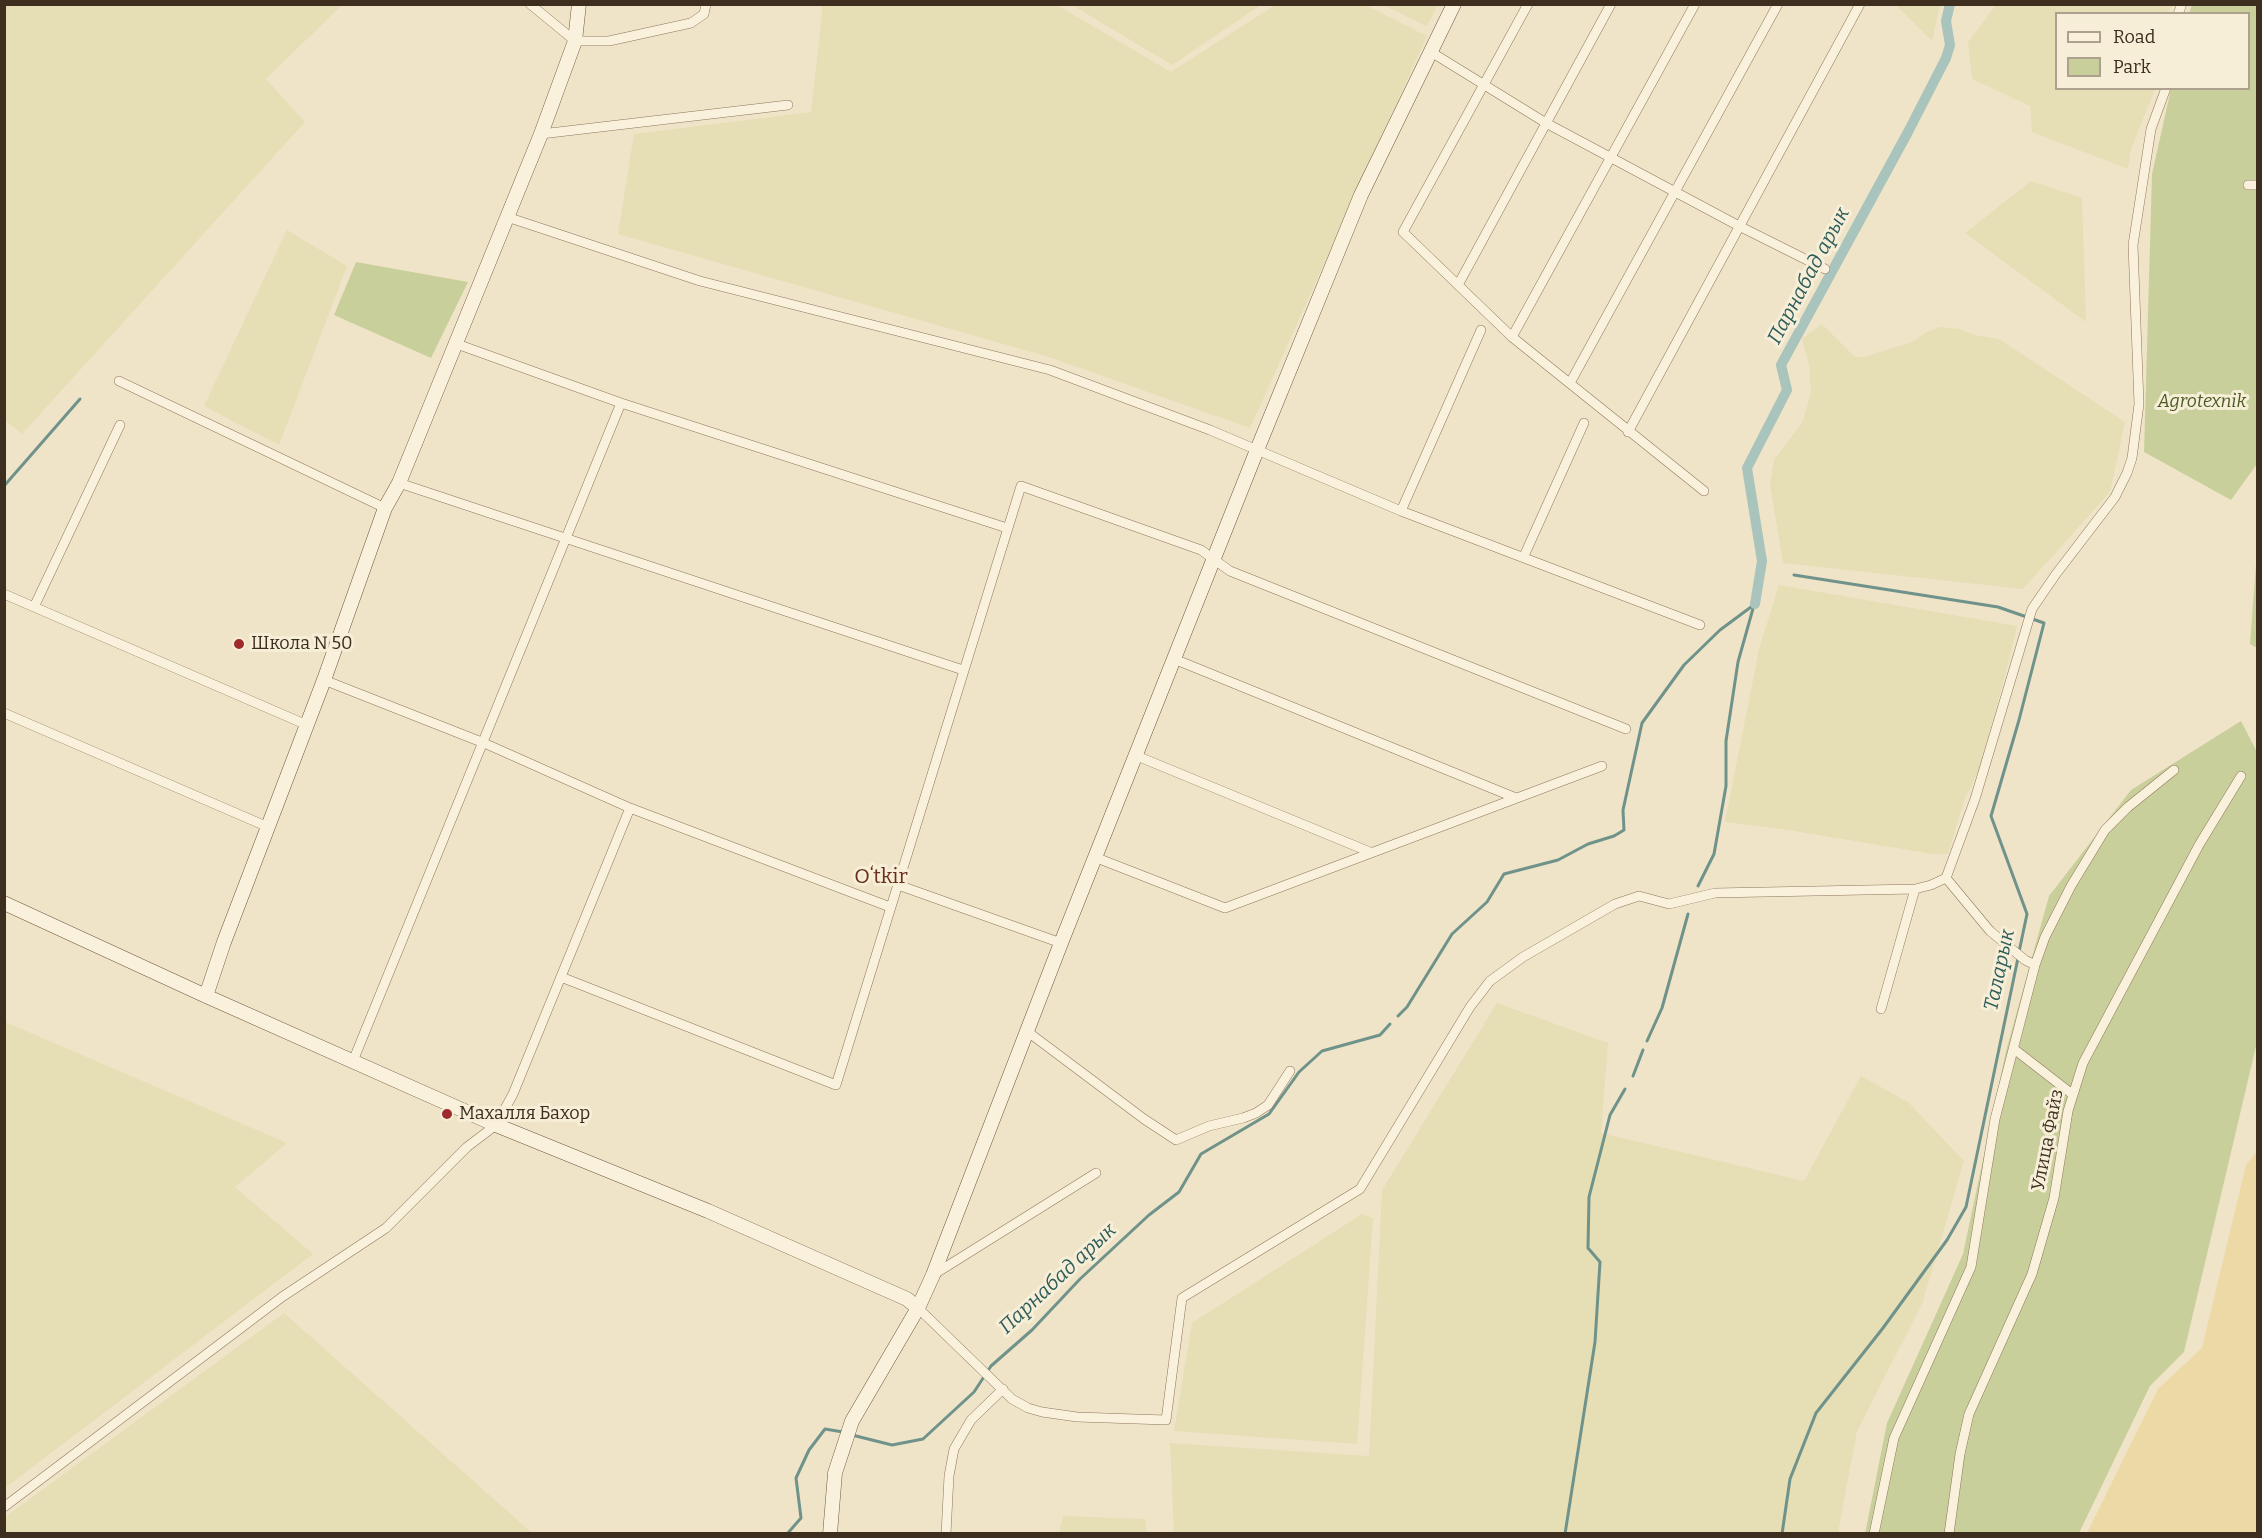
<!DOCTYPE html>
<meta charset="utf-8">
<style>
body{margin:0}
#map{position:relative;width:2262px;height:1538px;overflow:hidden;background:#f0e4c8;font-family:Bitter,serif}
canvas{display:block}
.frame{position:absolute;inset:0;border:6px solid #3d2e20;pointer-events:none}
.legend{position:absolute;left:2055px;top:12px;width:195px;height:78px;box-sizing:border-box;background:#f7eed8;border:2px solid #ada18e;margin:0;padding:8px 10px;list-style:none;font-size:18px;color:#3d2e20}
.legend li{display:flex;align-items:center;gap:12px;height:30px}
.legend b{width:30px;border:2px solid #ada18e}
</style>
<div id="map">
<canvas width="2262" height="1538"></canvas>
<div class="frame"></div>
<ul class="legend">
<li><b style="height:8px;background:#faf1dc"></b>Road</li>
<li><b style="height:16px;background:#c9cf9b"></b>Park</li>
</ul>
</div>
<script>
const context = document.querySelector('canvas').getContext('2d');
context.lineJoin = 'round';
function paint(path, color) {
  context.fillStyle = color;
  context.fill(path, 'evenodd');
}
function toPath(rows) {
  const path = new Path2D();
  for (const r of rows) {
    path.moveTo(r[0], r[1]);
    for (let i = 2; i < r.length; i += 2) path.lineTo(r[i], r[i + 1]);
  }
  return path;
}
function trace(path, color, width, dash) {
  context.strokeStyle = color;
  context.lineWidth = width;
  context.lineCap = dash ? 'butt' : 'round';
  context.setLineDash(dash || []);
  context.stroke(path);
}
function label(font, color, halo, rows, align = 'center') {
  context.font = font + ' Bitter,serif';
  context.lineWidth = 6;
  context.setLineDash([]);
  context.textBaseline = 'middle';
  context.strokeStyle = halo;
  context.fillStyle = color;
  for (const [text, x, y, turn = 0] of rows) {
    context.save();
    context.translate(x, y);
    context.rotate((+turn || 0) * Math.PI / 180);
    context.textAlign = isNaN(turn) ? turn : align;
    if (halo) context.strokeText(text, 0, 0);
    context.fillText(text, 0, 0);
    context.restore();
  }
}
paint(toPath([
 [5,4,342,5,266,79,305,122,22,434,4,419],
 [821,5,1057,5,1171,72,1275,5,1365,5,1427,36,1250,428,1049,357,618,234,634,134,811,112,822,13],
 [1072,5,1072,4,1261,5,1172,65],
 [1383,5,1438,5,1427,26],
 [1896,5,1940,5,1932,41],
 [1996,5,2172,5,2168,13,2056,14,2056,88,2155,89,2131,149,2128,169,2032,132,2030,106,1972,79,1968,42],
 [2031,181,2082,198,2086,322,1965,233],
 [287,230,347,266,279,445,204,406],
 [1822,324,1855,357,1864,357,1912,342,1925,333,1940,327,1960,329,1975,335,1999,339,2125,422,2110,492,2023,589,1783,563,1770,485,1774,460,1803,421,1811,392,1809,365,1802,339],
 [1779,585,2017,626,2005,676,1979,770,1964,801,1948,854,1933,854,1782,829,1725,822,1759,649],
 [1497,1003,1608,1043,1601,1133,1804,1181,1861,1076,1908,1102,1964,1161,1922,1304,1857,1431,1838,1533,1174,1533,1170,1443,1369,1456,1382,1190],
 [5,1022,287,1143,235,1187,313,1254,5,1488],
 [1362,1214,1373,1218,1357,1444,1174,1431,1192,1323],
 [284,1313,532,1533,5,1533,5,1517],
 [1063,1516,1145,1519,1147,1533,1059,1533]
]), '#e6deb5');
paint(toPath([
 [2192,5,2257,5,2257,464,2231,500,2144,452,2152,174,2171,89,2248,88,2248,14,2189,13],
 [356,262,468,282,431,358,334,315],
 [2257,551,2257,648,2250,644],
 [2241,721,2257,752,2257,1042,2184,1352,2150,1386,2079,1533,1865,1534,1887,1423,1963,1254,2006,1051,2049,896,2131,790]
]), '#c9cf9b');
paint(toPath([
 [2257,1151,2257,1533,2087,1533,2158,1389,2202,1348,2246,1165]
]), '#ecd9a5');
trace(toPath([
 [4,486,80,399],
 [1794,575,1998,607,2044,623,2019,720,1991,816,2027,914,2019,952],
 [1698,886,1714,854,1726,786,1726,741,1738,662,1754,605],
 [1398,1016,1407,1007,1452,934,1487,902,1504,874,1558,860,1588,844,1614,836,1624,830,1623,810,1642,723,1684,665,1720,630,1755,604],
 [1647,1041,1662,1008,1688,914],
 [1633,1076,1643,1050],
 [852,1435,892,1445,923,1439,974,1392,991,1366,1032,1330,1080,1279,1149,1215,1179,1192,1201,1154,1269,1114,1299,1072,1322,1051,1380,1035,1390,1024],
 [787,1534,801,1518,796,1478,809,1450,825,1429,843,1432],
 [1565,1534,1595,1342,1600,1262,1588,1248,1589,1197,1610,1115,1625,1089],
 [1782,1534,1790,1479,1816,1413,1883,1328,1947,1240,1966,1207,2018,958]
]), '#6f938a', 3);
trace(toPath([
 [1755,604,1762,561,1747,468,1787,390,1781,365,1908,132,1946,58,1950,45,1946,21,1950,4]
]), '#a9c4bc', 10);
const street = toPath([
 [530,4,575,41,609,41,691,23,704,14,706,4],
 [1528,4,1403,232,1512,337,1704,491],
 [2178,14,2182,4],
 [1431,52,1546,123,1739,226,1825,269],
 [541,134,788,105],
 [2248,185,2258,185],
 [507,217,700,281,1050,370,1210,430,1401,511,1700,625],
 [1458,285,1611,4],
 [1512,337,1695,4],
 [454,343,621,403,1007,528],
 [119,381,385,508],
 [1570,383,1778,4],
 [1628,432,1860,4],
 [399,483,963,670],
 [1401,511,1481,330],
 [1524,556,1584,423],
 [4,594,307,725],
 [34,607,120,425],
 [1174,659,1516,798],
 [324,680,484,743,630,808,890,907],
 [4,713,268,827],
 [1137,756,1370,852],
 [1097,858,1225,908,1602,766],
 [898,885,1061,943],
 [2035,965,2025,960,1990,931,1946,878,1975,799,2032,609,2056,574,2115,497,2127,473,2132,458,2139,404,2133,245,2151,129,2166,88],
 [561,977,836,1085,1021,486,1201,550,1230,571,1626,729],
 [1881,1009,1915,889],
 [1028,1032,1144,1119,1176,1140,1209,1126,1243,1118,1256,1113,1268,1105,1290,1071],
 [2014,1049,2072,1094],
 [353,1061,621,403],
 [933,1275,1096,1173],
 [918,1308,1012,1399,1028,1408,1042,1412,1077,1417,1166,1420,1182,1298,1360,1189,1470,1007,1490,981,1523,957,1615,904,1639,896,1669,904,1715,893,1915,889,1931,885,1946,878],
 [4,1507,282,1297,386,1228,467,1147,496,1125,513,1094,630,808],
 [946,1534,949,1476,954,1449,971,1420,1003,1389],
 [1874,1534,1894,1438,1971,1267,1995,1119,2035,965,2045,937,2071,886,2105,830,2128,807,2174,770],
 [1949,1534,1960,1454,1969,1414,2032,1274,2054,1198,2068,1111,2083,1063,2199,845,2241,776]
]);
const secondary = toPath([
 [4,903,206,996,496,1125,708,1211,907,1299,918,1308],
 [206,996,224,942,324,680,385,508,399,483,541,134,575,41,579,4],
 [830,1534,835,1473,852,1421,918,1308,933,1275,1061,943,1257,450,1361,195,1454,4]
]);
trace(street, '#8d765c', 10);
trace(secondary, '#6f573f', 15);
trace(street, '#faf1dc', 9);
trace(secondary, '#faf1dc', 14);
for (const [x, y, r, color] of [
 [239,644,6,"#9e2a2b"],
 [447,1114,6,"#9e2a2b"]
]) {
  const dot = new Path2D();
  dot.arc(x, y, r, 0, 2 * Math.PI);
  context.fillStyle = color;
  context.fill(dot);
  trace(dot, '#f7eed8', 2);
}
label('italic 18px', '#4d5a26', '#f7eed8', [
 ["Agrotexnik",2202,402]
]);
label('18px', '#3d2e20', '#f7eed8', [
 ["Школа N 50",251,644],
 ["Махалля Бахор",459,1114]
], 'left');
label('18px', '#3d2e20', '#f7eed8', [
 ["Улица Файз",2048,1140,-79]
]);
label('italic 20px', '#2f5d5a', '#f7eed8', [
 ["Парнабад арык",1809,276,-62],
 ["Таларык",2000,970,-78],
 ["Парнабад арык",1058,1279,-43]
]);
label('21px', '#6b2e1e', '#f7eed8', [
 ["Oʻtkir",881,877]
]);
</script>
